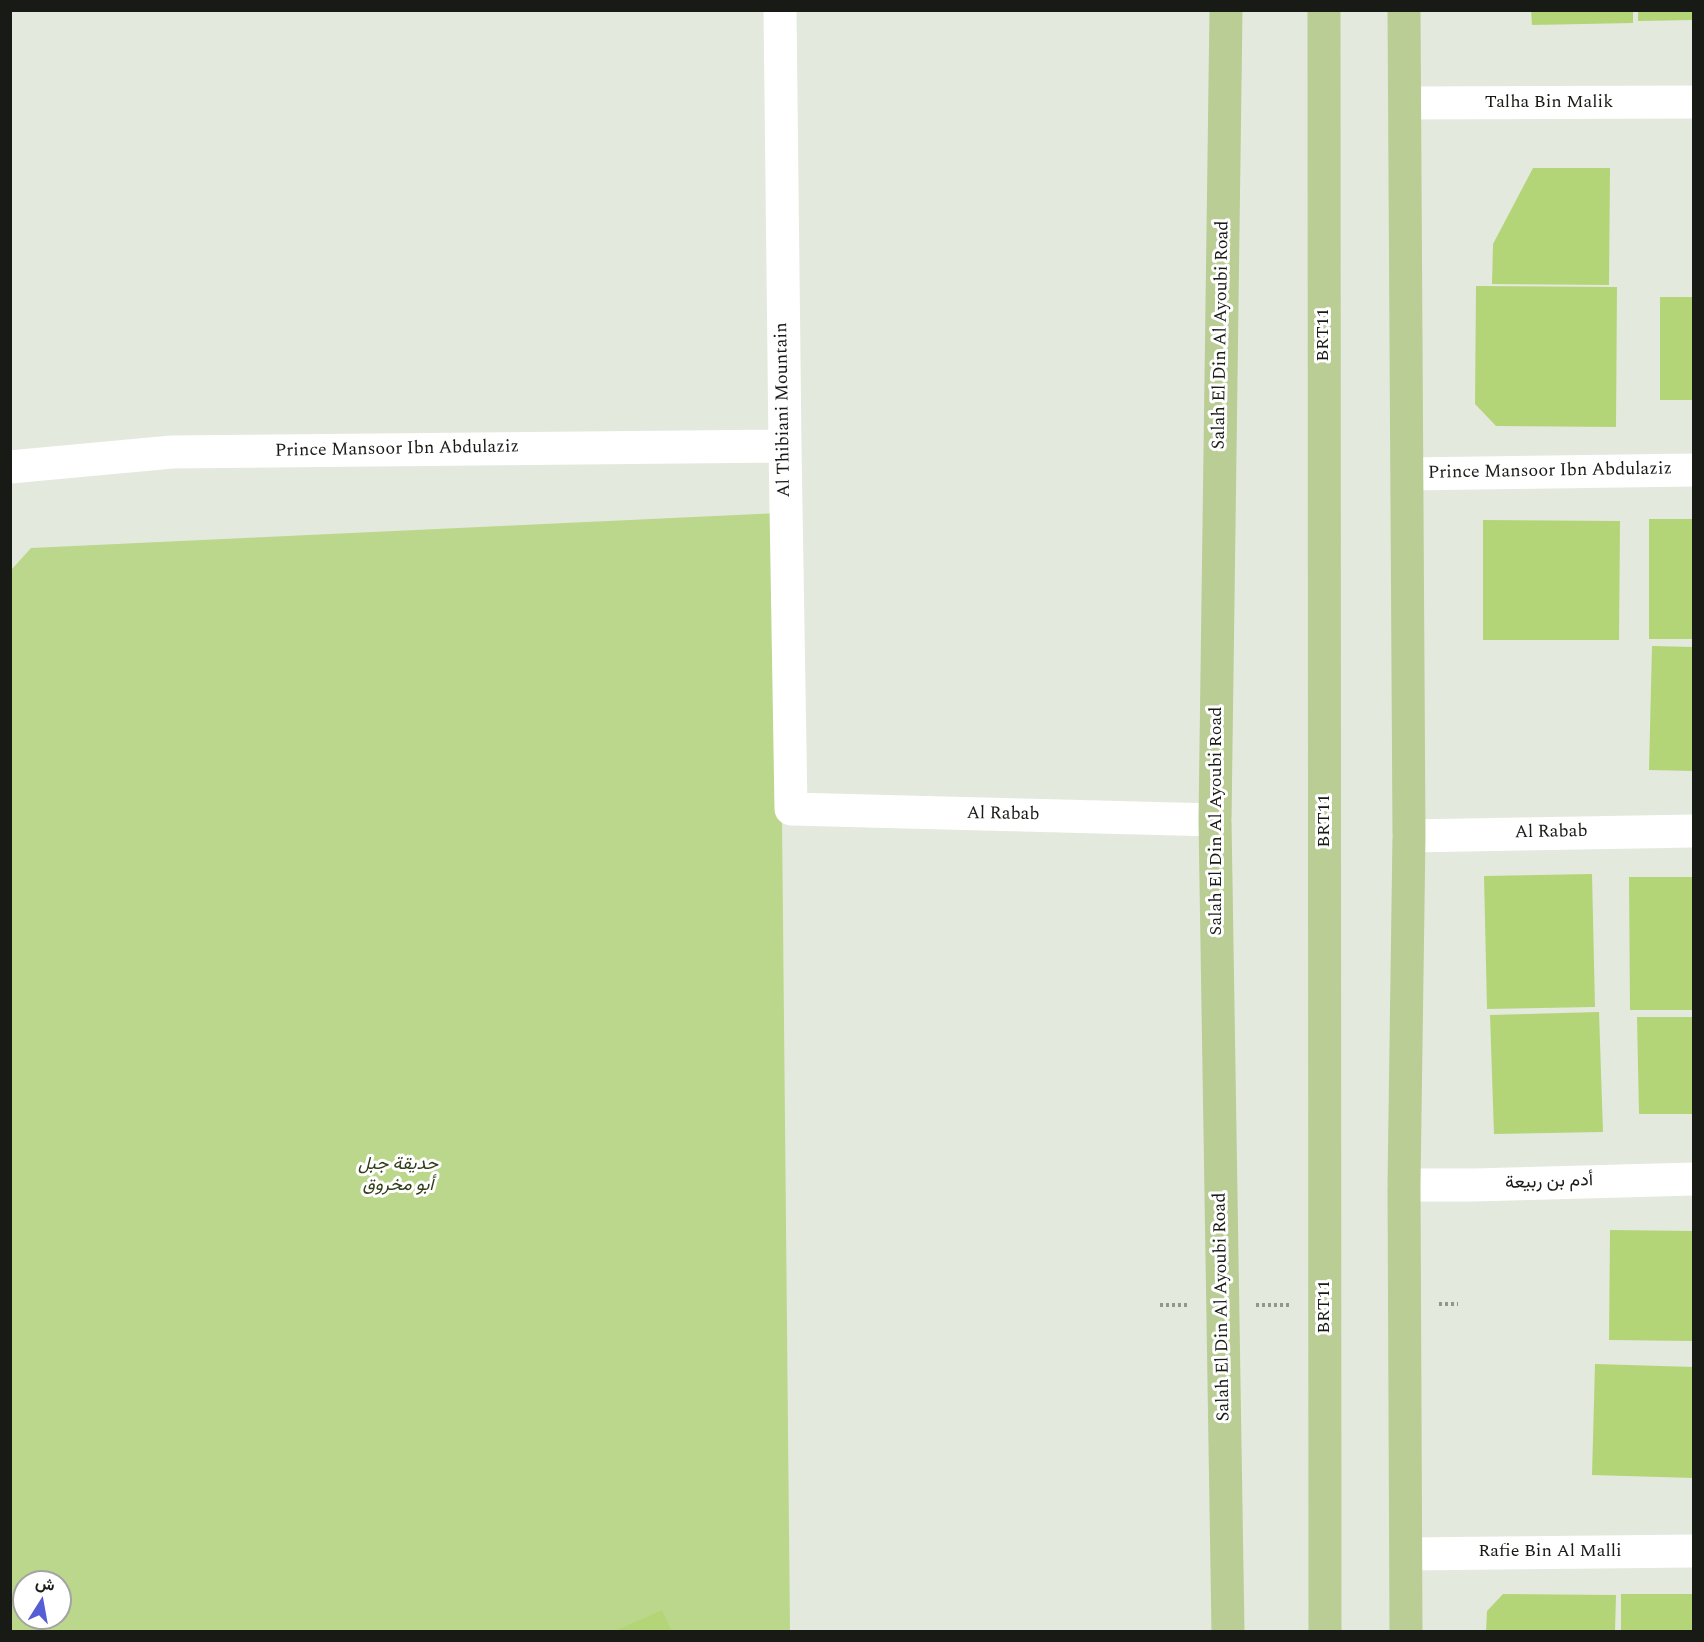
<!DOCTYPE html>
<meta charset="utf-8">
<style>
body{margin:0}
#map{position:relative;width:1704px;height:1642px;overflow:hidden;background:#e4e9de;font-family:Spectral,Vazirmatn,serif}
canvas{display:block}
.frame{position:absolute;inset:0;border:12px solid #181a16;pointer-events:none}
.north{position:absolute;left:12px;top:1570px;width:60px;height:60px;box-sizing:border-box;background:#fff;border:2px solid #a3a3a2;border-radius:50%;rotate:11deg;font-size:16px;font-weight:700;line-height:24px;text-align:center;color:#181a16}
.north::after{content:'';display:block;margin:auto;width:21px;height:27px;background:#545ed5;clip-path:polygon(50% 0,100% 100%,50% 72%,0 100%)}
</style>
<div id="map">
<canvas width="1704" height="1642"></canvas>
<div class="frame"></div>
<div class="north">ش</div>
</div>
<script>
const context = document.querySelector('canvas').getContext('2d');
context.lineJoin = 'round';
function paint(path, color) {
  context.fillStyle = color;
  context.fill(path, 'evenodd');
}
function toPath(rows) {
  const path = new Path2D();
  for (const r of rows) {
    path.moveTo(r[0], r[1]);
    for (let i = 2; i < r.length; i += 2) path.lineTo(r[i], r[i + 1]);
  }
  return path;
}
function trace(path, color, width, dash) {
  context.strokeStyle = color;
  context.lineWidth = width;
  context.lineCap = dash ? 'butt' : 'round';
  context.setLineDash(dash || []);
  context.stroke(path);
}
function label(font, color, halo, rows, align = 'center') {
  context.font = font + ' Spectral,Vazirmatn,serif';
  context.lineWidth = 6;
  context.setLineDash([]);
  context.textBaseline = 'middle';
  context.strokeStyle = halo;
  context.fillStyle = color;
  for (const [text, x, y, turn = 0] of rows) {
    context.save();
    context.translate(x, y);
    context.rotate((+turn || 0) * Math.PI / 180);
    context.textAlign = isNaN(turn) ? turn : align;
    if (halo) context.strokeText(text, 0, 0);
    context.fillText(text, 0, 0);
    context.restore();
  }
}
paint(toPath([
 [779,513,790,1631,11,1632,11,570,31,548],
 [24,1582,60,1582,60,1618,24,1618]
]), '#bbd78b');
paint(toPath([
 [1531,10,1633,10,1633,23,1532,25],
 [1638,10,1694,10,1694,20,1638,21],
 [1533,168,1610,168,1609,285,1492,284,1493,244],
 [1476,286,1617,287,1616,427,1496,426,1475,404],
 [1660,297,1694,297,1694,400,1660,400],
 [1649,519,1694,519,1694,639,1649,639],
 [1483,520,1620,521,1619,640,1483,640],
 [1652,646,1694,647,1694,771,1649,770],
 [1592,874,1595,1007,1487,1009,1484,876],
 [1629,877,1694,877,1694,1010,1630,1010],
 [1599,1012,1603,1132,1494,1134,1490,1015],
 [1637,1017,1694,1017,1694,1114,1639,1114],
 [1610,1230,1694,1231,1694,1341,1609,1340],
 [1595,1364,1694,1367,1694,1478,1592,1475],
 [1503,1594,1616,1595,1615,1632,1486,1632,1487,1611],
 [1621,1594,1694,1594,1694,1632,1621,1632],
 [662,1610,672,1632,613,1632]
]), '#b3d577');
trace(toPath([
 [1439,1304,1458,1304],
 [1160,1305,1189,1305],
 [1256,1305,1291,1305]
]), '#92968e', 4, [3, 3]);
trace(toPath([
 [780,10,785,446,791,809,1215,820],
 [1405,103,1694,102],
 [10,467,172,452,785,446],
 [1407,474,1694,470],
 [1409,836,1694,831],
 [1404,1185,1474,1185,1694,1179],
 [1406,1554,1694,1551]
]), '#fff', 33);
trace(toPath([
 [1226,10,1215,820,1228,1632],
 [1324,10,1325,1632],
 [1404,10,1409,836,1404,1185,1406,1632]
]), '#b9cd94', 33);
label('18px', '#181a16', '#fff', [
 ["Talha Bin Malik",1549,103],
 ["Salah El Din Al Ayoubi Road",1222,335,-89],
 ["BRT11",1324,335,-90],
 ["Al Thibiani Mountain",784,410,-91],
 ["Prince Mansoor Ibn Abdulaziz",397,450,-1],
 ["Prince Mansoor Ibn Abdulaziz",1550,472,-1],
 ["Al Rabab",1003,815,1],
 ["Salah El Din Al Ayoubi Road",1217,821,-90],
 ["BRT11",1325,821,-90],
 ["Al Rabab",1551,833,-1],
 ["أدم بن ربيعة",1549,1183,-2],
 ["Salah El Din Al Ayoubi Road",1223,1307,-91],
 ["BRT11",1325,1307,-90],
 ["Rafie Bin Al Malli",1550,1552]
]);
label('italic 18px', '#323f18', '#fff', [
 ["حديقة جبل",398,1165],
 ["أبو مخروق",398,1186]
]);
</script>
